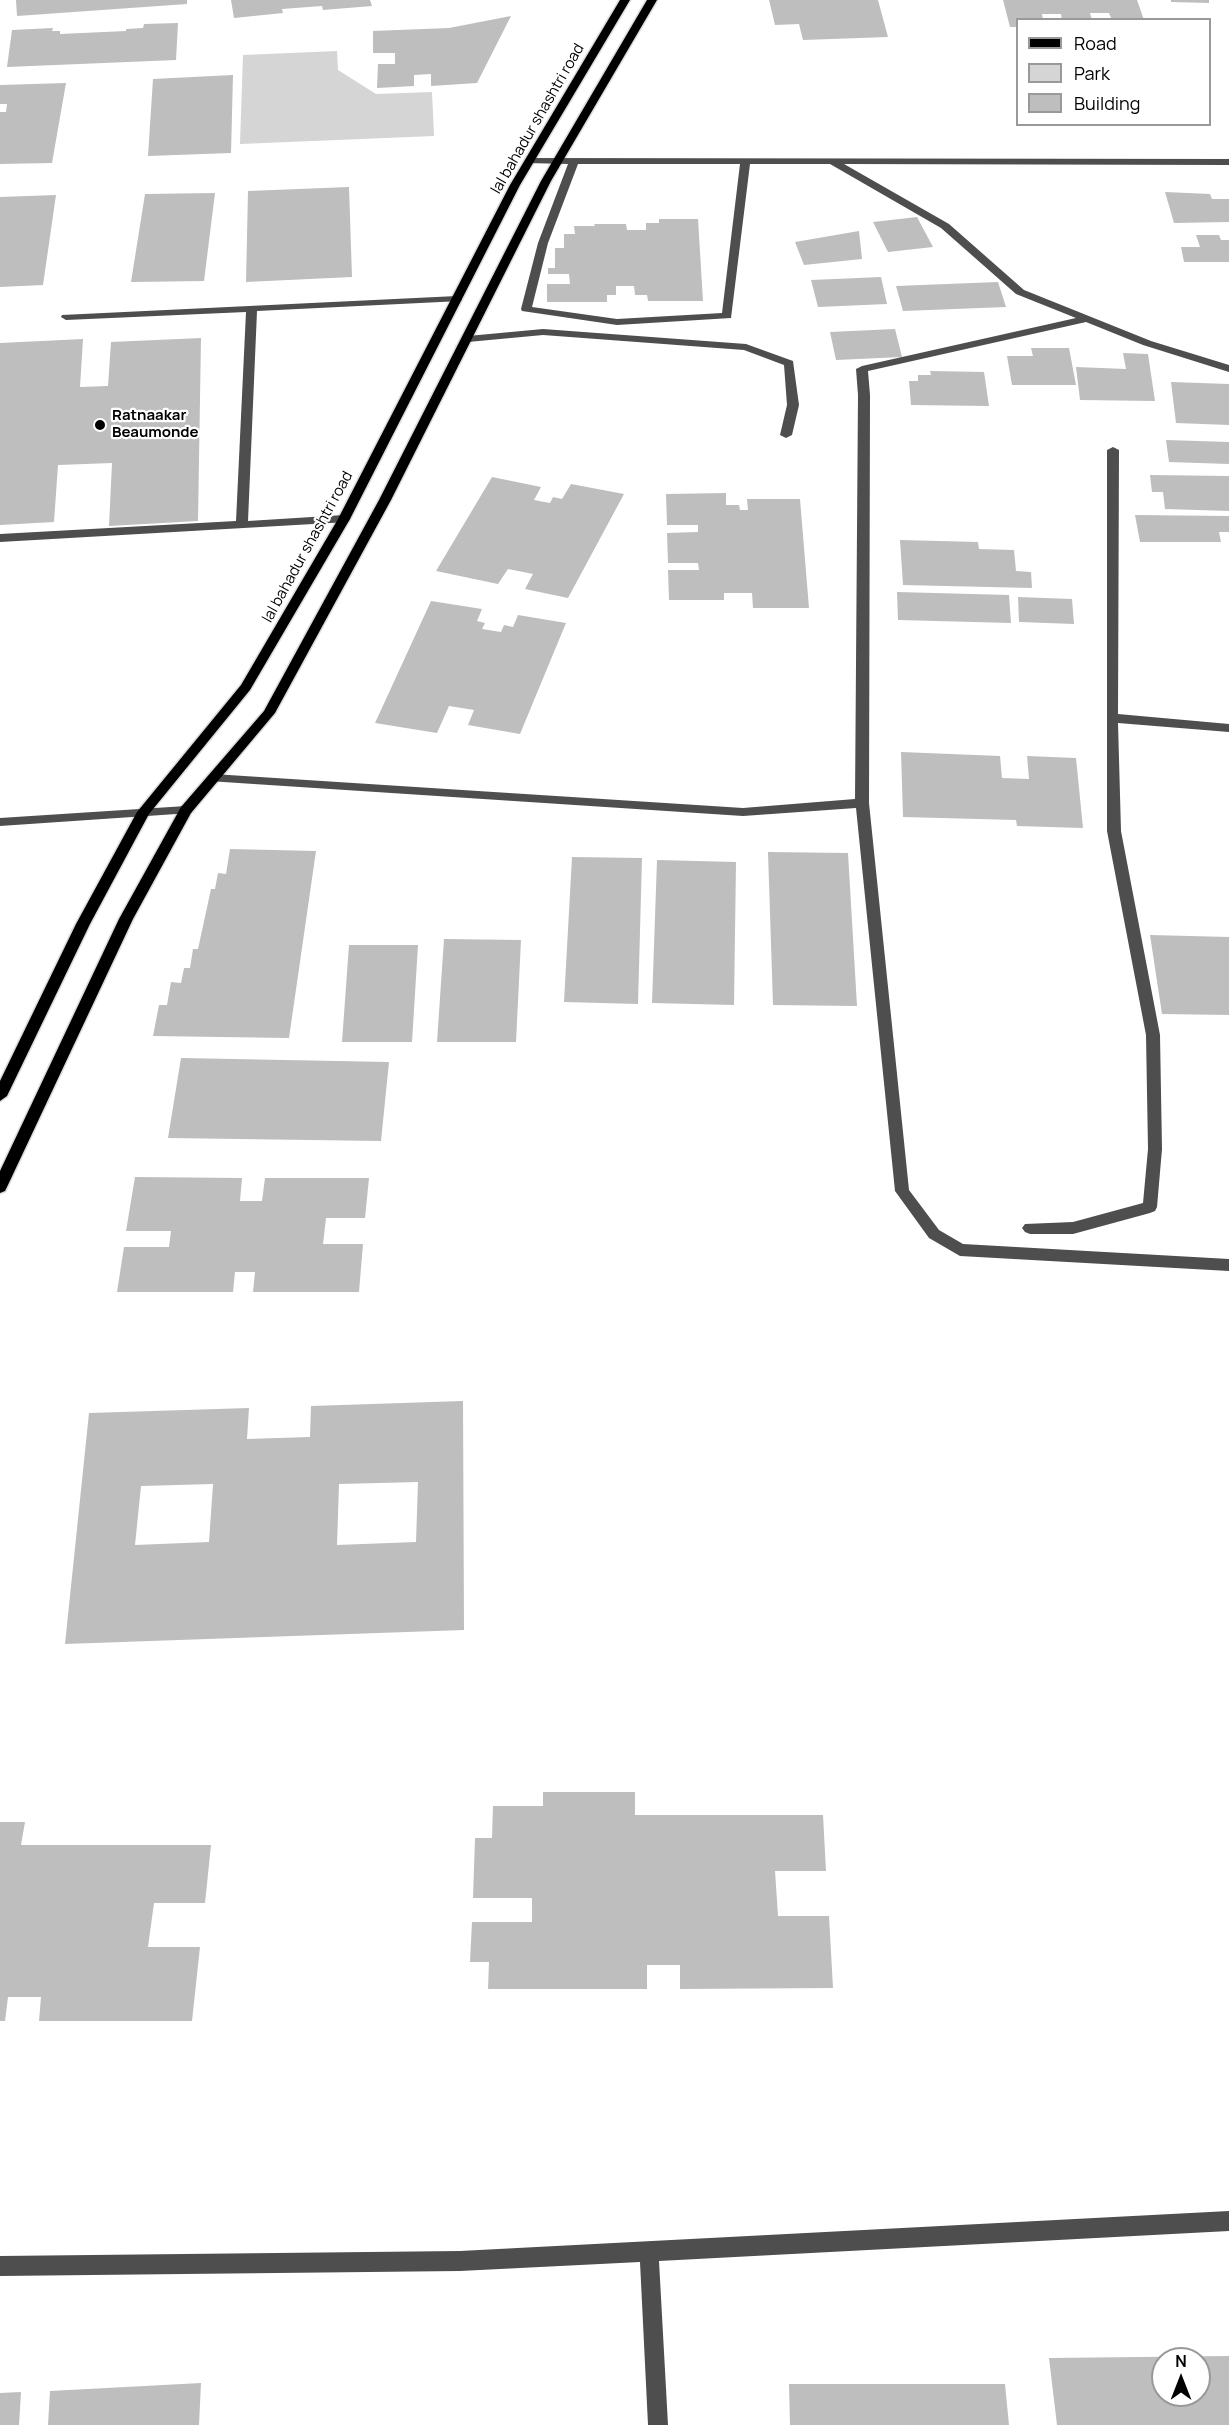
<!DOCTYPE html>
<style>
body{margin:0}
#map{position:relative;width:1229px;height:2425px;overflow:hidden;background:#fff;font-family:Manrope,sans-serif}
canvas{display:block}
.legend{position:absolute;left:1016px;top:18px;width:195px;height:108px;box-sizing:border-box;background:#fff;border:2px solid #999;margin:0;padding:8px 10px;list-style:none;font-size:18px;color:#000}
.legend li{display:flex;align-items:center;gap:12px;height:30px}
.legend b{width:30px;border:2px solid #999}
.north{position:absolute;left:1151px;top:2347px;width:60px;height:60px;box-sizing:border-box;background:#fff;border:2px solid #999;border-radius:50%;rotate:0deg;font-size:16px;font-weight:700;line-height:24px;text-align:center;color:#000}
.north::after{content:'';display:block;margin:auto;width:21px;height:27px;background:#000;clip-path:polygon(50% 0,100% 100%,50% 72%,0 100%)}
</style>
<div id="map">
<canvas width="1229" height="2425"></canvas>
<ul class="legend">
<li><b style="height:8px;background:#000"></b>Road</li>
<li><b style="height:16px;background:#d5d5d5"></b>Park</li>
<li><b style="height:16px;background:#bebebe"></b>Building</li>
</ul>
<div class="north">N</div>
</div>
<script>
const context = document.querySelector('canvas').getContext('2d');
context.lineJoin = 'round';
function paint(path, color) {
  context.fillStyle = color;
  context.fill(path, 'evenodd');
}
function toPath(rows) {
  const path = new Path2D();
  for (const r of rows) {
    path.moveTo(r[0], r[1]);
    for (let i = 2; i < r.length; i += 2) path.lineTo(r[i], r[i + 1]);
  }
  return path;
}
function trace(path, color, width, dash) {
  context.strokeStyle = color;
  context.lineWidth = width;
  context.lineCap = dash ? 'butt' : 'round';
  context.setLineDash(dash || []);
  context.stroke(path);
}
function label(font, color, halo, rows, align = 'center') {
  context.font = font + ' Manrope,sans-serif';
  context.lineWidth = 4.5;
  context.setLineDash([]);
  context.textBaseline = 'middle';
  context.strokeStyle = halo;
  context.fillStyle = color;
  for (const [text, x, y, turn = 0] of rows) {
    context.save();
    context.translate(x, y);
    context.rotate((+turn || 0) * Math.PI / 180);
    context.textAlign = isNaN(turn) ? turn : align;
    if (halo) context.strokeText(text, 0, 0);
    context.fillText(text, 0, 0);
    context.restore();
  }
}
paint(toPath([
 [337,51,338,70,376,94,432,92,434,136,240,144,243,55]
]), '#d5d5d5');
paint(toPath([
 [16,0,187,0,187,4,17,16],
 [231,0,370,0,372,6,323,10,322,6,282,9,283,13,234,18],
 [769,0,878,0,888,37,803,40,799,24,775,25],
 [1003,0,1137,0,1144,20,1112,20,1109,13,1090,13,1092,20,1062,20,1061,14,1042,14,1043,20,1018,20,1018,27,1010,27],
 [1171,0,1209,0,1209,3,1171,2],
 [511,16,477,83,431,86,431,74,414,75,414,86,377,88,378,64,395,64,395,53,373,53,373,31,449,28],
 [178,23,176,60,7,67,12,30,53,28,52,31,60,31,60,34,126,31,126,29,143,28,144,24],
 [233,75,231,153,148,156,153,79],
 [66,83,52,163,0,164,0,112,6,112,7,104,0,104,0,85],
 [349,187,352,277,246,282,248,191],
 [1165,192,1210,194,1212,199,1229,199,1229,222,1174,223],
 [215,193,204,281,131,282,145,194],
 [56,195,43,285,0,287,0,197],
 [917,217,933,247,888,252,873,222],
 [659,219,698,219,703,301,648,301,647,295,635,295,634,286,616,286,616,295,607,295,607,302,547,302,547,284,570,284,569,274,548,274,548,268,555,268,555,248,564,248,564,234,575,234,574,226,595,226,594,224,626,224,627,230,646,230,646,223,659,223],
 [859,231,862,259,804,265,795,242],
 [1196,235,1219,235,1221,240,1229,240,1229,262,1184,262,1181,247,1200,247],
 [881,277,887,304,818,307,811,280],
 [998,282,1006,307,903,311,896,286],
 [895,329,902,357,836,360,830,332],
 [201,338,198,521,109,526,112,463,58,465,54,522,0,525,0,343,83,339,80,387,108,386,111,342],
 [1031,348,1069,348,1076,385,1012,385,1007,356,1033,356],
 [1123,353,1148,354,1155,401,1080,400,1076,367,1126,369],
 [930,371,984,372,989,406,911,405,909,381,918,381,918,375,931,375],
 [1171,382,1229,384,1229,425,1176,423],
 [1166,440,1229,442,1229,464,1169,462],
 [1150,475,1229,476,1229,511,1165,509,1163,492,1152,492],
 [492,477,541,487,534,500,550,503,553,497,562,499,571,484,624,494,568,598,525,589,533,574,508,569,498,584,436,571],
 [726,493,726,505,739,505,740,510,748,510,747,499,800,499,809,608,753,608,752,593,724,593,724,600,669,600,668,570,699,570,698,563,668,563,667,533,698,532,698,525,667,525,666,494],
 [1135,515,1229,516,1229,532,1219,532,1221,542,1140,542],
 [900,540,978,542,979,549,1014,550,1016,571,1031,572,1032,588,903,585],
 [897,592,1009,595,1011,623,898,620],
 [1018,597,1072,599,1074,624,1019,622],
 [431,601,482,609,477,621,485,623,482,629,501,632,504,625,513,627,518,615,566,623,520,734,468,725,474,710,449,706,437,733,375,723],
 [901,752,1000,756,1002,778,1029,779,1027,756,1076,758,1083,828,1017,826,1016,820,903,817],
 [230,849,316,851,289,1038,153,1036,159,1005,167,1005,171,982,181,983,184,968,190,968,193,949,198,949,211,889,215,889,218,873,226,874],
 [768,852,848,853,857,1006,773,1005],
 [572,857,642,858,638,1004,564,1002],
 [657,860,736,862,734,1005,652,1003],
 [1150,935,1229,937,1229,1015,1162,1014],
 [444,939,521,940,516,1042,437,1042],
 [349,945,418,945,412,1042,342,1042],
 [181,1058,389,1062,381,1141,168,1138],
 [135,1177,242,1178,240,1201,262,1201,265,1178,369,1178,365,1218,326,1218,323,1244,363,1244,359,1292,253,1292,255,1272,235,1272,233,1292,117,1292,124,1247,169,1247,171,1231,126,1231],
 [463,1401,464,1630,65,1644,89,1413,249,1408,247,1439,310,1437,311,1406],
 [418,1482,416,1542,337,1545,339,1484],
 [213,1484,209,1542,135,1545,141,1486],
 [543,1792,635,1792,635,1815,823,1815,826,1871,775,1871,778,1916,829,1916,833,1988,680,1989,680,1965,647,1965,647,1989,488,1989,489,1962,470,1962,472,1922,532,1922,532,1898,473,1898,475,1838,492,1838,493,1806,543,1806],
 [0,1822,25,1822,21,1845,211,1845,205,1903,154,1903,148,1947,200,1947,192,2021,39,2021,41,1997,8,1997,5,2021,0,2021],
 [1229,2356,1229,2425,1057,2425,1049,2358],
 [1163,2359,1199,2359,1199,2395,1163,2395],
 [201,2383,199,2425,48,2425,50,2391],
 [789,2384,1005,2384,1009,2425,790,2425],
 [21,2392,19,2425,0,2425,0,2393]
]), '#bebebe');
const major = toPath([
 [620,0,630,0,520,185,350,519,250,690,149,814,90,924,7,1096,0,1101,0,1081,76,924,137,812,241,685,338,519,510,185,620,0],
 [647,0,657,0,551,181,391,500,275,713,191,813,133,919,7,1187,5,1191,0,1193,0,1171,119,919,181,807,264,711,379,500,541,181,647,0]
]);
trace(major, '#dbdbdb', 3);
paint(toPath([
 [530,158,1229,159,1229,165,844,164,949,224,1024,290,1151,341,1229,365,1229,372,1143,345,1086,322,868,371,870,395,869,803,909,1190,939,1230,963,1244,1229,1259,1229,1271,960,1256,929,1238,895,1191,856,808,743,816,208,781,207,778,213,774,743,808,855,799,858,395,856,369,862,366,1076,318,1016,294,941,228,830,164,750,164,731,318,617,325,522,311,521,309,538,243,568,164,526,163,525,161,530,158],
 [578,164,740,164,722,313,617,319,532,307,548,243,578,164],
 [457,296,462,299,461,301,257,311,248,521,344,515,350,519,348,522,0,542,0,534,236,521,246,312,66,320,61,317,62,315,457,296],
 [543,329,746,344,793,361,799,405,792,435,786,438,780,435,787,405,784,365,744,350,543,335,468,342,463,339,468,336,543,329],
 [1113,447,1119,450,1118,714,1229,724,1229,732,1118,723,1121,831,1160,1035,1162,1149,1157,1207,1155,1211,1150,1213,1073,1234,1030,1234,1025,1232,1022,1228,1025,1224,1073,1222,1143,1203,1148,1149,1146,1035,1107,831,1107,450,1113,447],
 [186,806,191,807,193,810,191,813,0,826,0,818,186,806],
 [1229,2211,1229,2231,659,2261,668,2425,648,2425,640,2262,460,2271,0,2276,0,2256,460,2251,1229,2211]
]), '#4e4e4e');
paint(major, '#000');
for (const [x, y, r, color] of [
 [100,425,6,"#000"]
]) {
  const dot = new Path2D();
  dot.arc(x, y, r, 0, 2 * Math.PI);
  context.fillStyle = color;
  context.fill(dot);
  trace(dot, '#fff', 2);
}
label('15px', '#000', '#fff', [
 ["lal bahadur shashtri road",538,119,-60],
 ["lal bahadur shashtri road",308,547,-61]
]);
label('bold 15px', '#000', '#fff', [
 ["Ratnaakar",112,416],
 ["Beaumonde",112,433]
], 'left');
</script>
